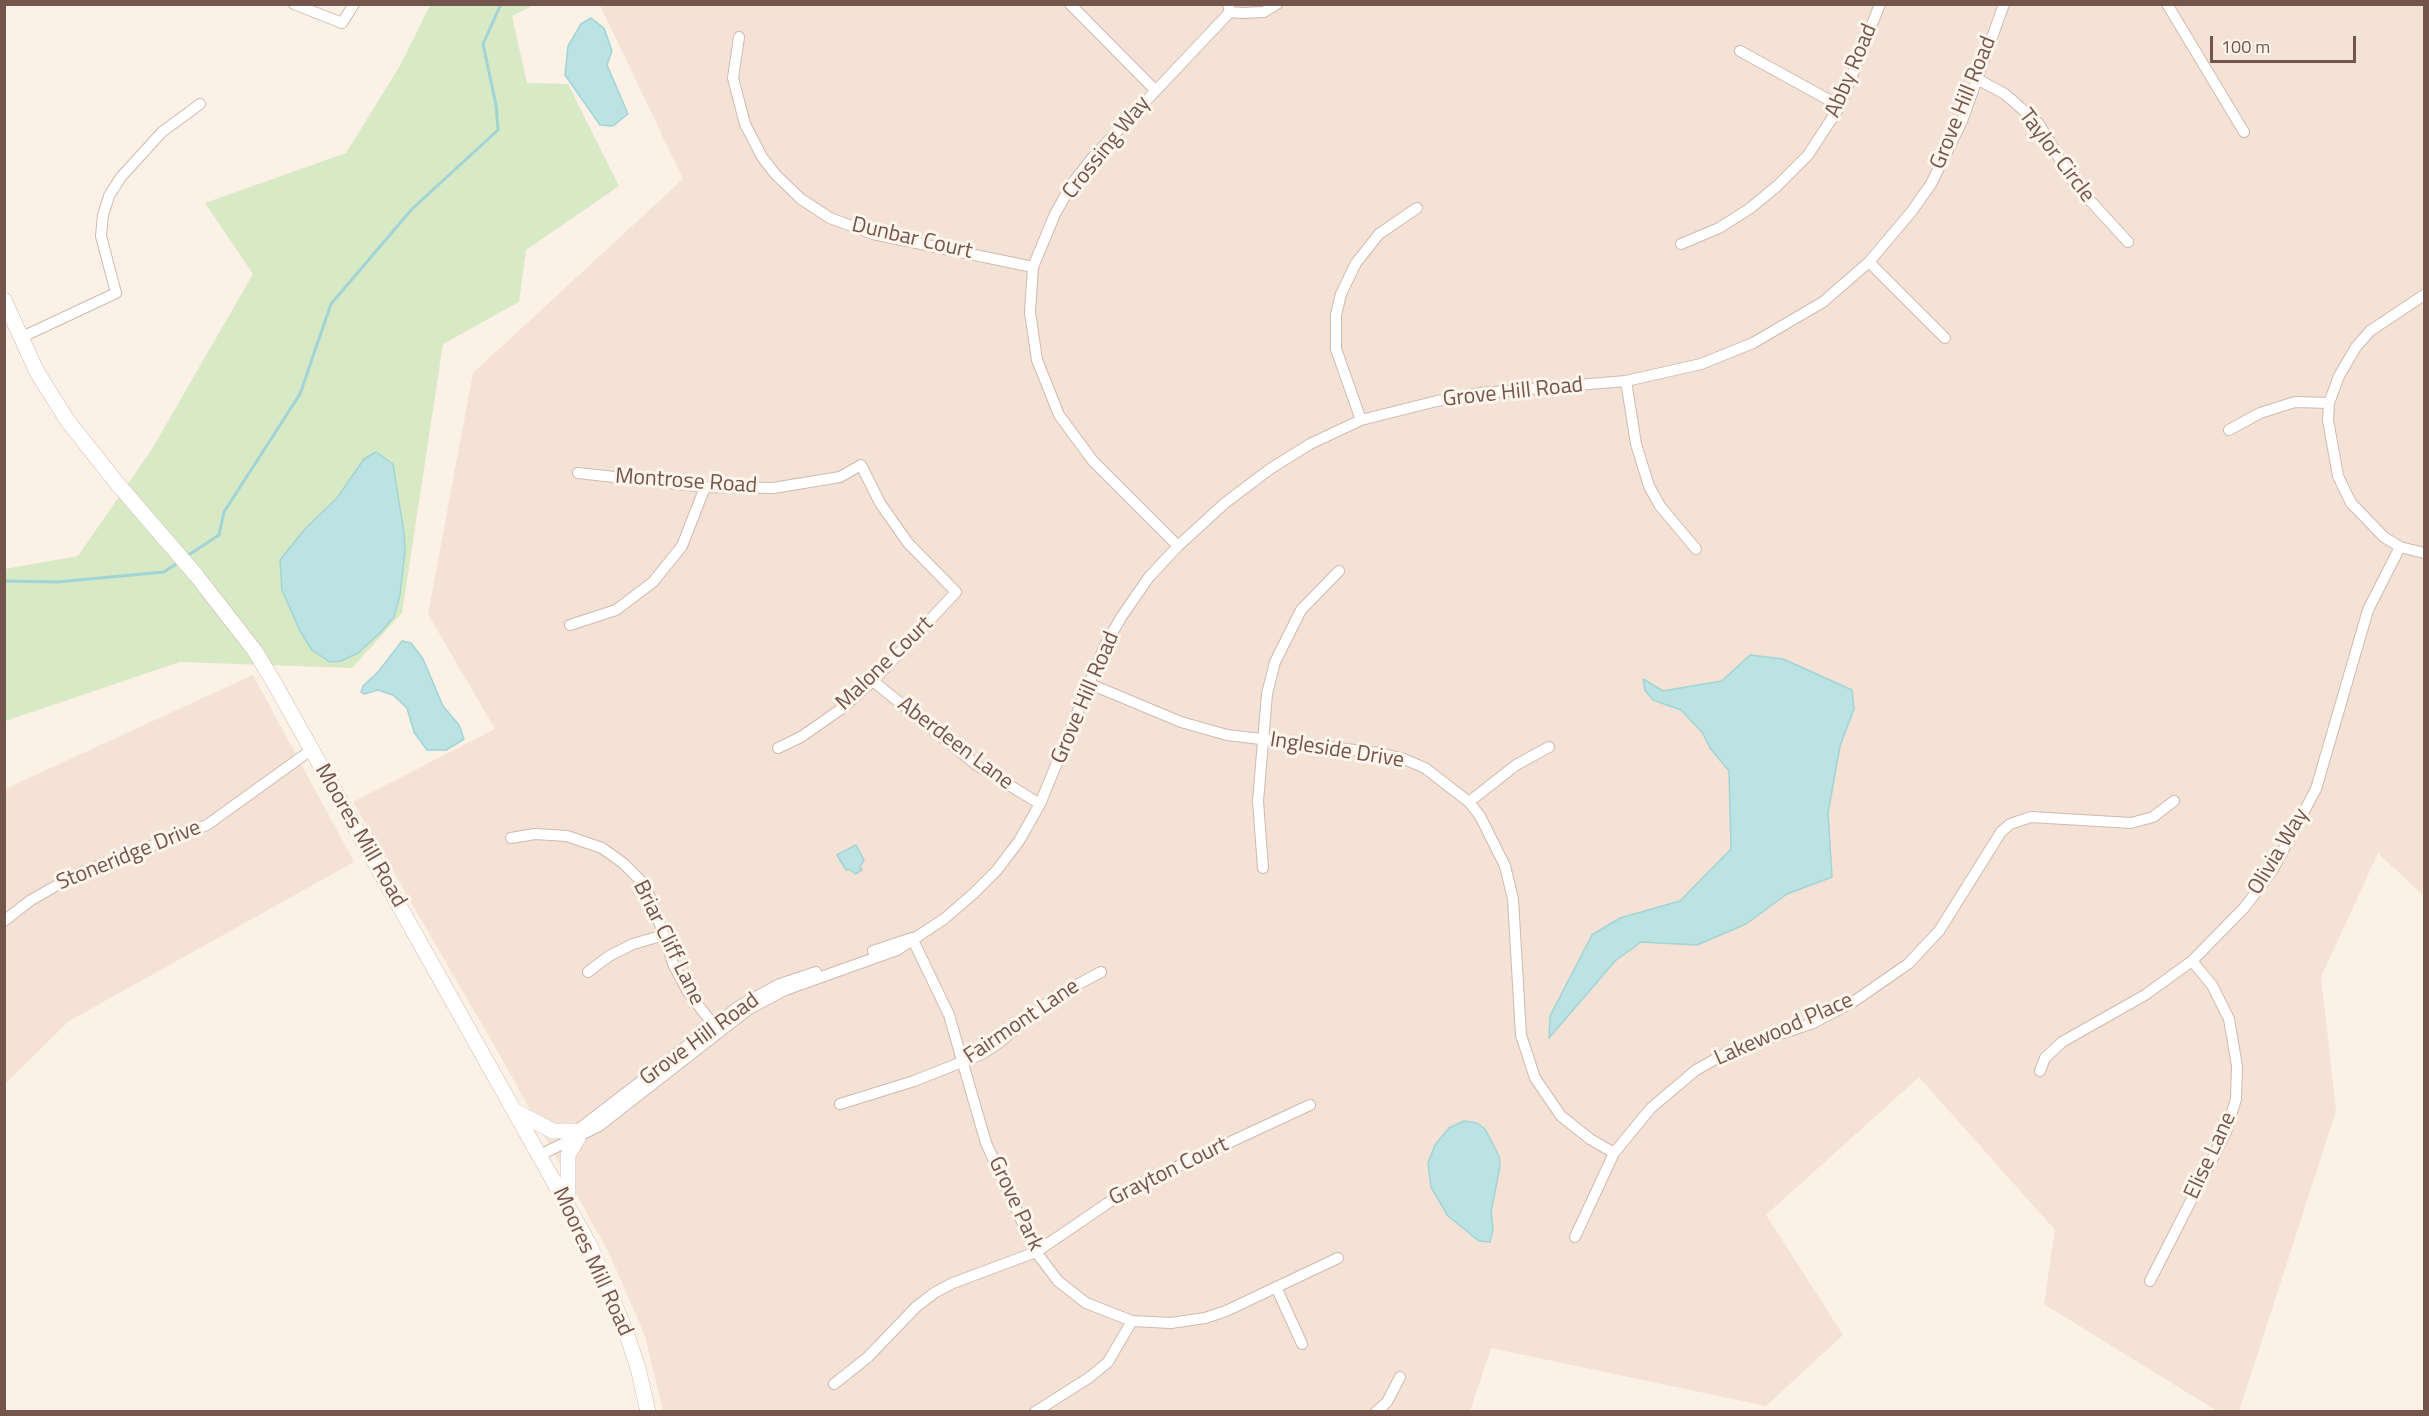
<!DOCTYPE html>
<style>
body{margin:0}
#map{position:relative;width:2429px;height:1416px;overflow:hidden;background:#fbf1e6;font-family:"Titillium Web",sans-serif}
canvas{display:block}
.frame{position:absolute;inset:0;border:6px solid #74554c;pointer-events:none}
.scale{position:absolute;left:2210px;top:36px;width:146px;height:27px;box-sizing:border-box;border:3px solid #74554c;border-top:0;padding-left:8px;font-size:18px;line-height:21px;white-space:nowrap;color:#74554c;-webkit-text-stroke:4px #fef5ed;paint-order:stroke}
</style>
<div id="map">
<canvas width="2429" height="1416"></canvas>
<div class="frame"></div>
<div class="scale">100 m</div>
</div>
<script>
const context = document.querySelector('canvas').getContext('2d');
context.lineJoin = 'round';
function paint(path, color) {
  context.fillStyle = color;
  context.fill(path, 'evenodd');
}
function toPath(rows) {
  const path = new Path2D();
  for (const r of rows) {
    path.moveTo(r[0], r[1]);
    for (let i = 2; i < r.length; i += 2) path.lineTo(r[i], r[i + 1]);
  }
  return path;
}
function trace(path, color, width, dash) {
  context.strokeStyle = color;
  context.lineWidth = width;
  context.lineCap = dash ? 'butt' : 'round';
  context.setLineDash(dash || []);
  context.stroke(path);
}
function label(font, color, halo, rows, align = 'center') {
  context.font = font + ' "Titillium Web",sans-serif';
  context.lineWidth = 6;
  context.setLineDash([]);
  context.textBaseline = 'middle';
  context.strokeStyle = halo;
  context.fillStyle = color;
  for (const [text, x, y, turn = 0] of rows) {
    context.save();
    context.translate(x, y);
    context.rotate((+turn || 0) * Math.PI / 180);
    context.textAlign = isNaN(turn) ? turn : align;
    if (halo) context.strokeText(text, 0, 0);
    context.fillText(text, 0, 0);
    context.restore();
  }
}
paint(toPath([
 [1448,4,2424,5,2424,896,2378,853,2321,977,2336,1111,2239,1411,2217,1411,2044,1304,2055,1230,1919,1077,1766,1215,1843,1335,1766,1406,1491,1348,1470,1411,663,1411,645,1336,610,1255,502,1059,353,802,495,729,428,614,473,373,683,179,600,5],
 [253,675,354,862,69,1021,5,1084,5,789]
]), '#f3e2d5');
paint(toPath([
 [430,5,534,5,512,16,527,83,568,84,619,186,526,250,519,302,443,344,402,613,352,668,180,662,5,721,5,569,78,556,152,449,253,274,205,203,346,153,401,64]
]), '#d8e9c5');
const water = toPath([
 [591,18,604,28,612,51,607,65,628,114,613,126,600,125,565,75,568,46,581,24,591,18],
 [376,452,393,464,404,533,405,550,400,595,394,617,381,632,358,653,341,661,330,662,312,650,300,631,282,590,280,560,305,529,337,498,364,459,376,452],
 [402,641,411,643,423,659,443,706,459,725,464,739,446,750,427,750,414,732,407,708,393,695,378,690,364,694,361,692,363,686,378,672,402,641],
 [1750,655,1783,659,1852,690,1854,709,1840,746,1828,813,1832,877,1787,894,1746,924,1697,945,1641,942,1615,961,1549,1038,1550,1016,1592,935,1620,918,1680,901,1731,849,1729,771,1710,748,1702,732,1681,710,1653,700,1645,690,1643,679,1663,691,1722,681,1750,655],
 [856,845,864,860,860,867,862,870,855,874,849,869,846,870,837,855,856,845],
 [1464,1121,1477,1123,1485,1129,1499,1156,1500,1166,1491,1212,1493,1229,1490,1242,1479,1241,1448,1216,1431,1187,1428,1163,1435,1145,1449,1128,1464,1121]
]);
paint(water, '#bce3e4');
trace(water, '#a2d4d6', 1.5);
trace(toPath([
 [187,556,219,535,224,512,300,394,331,304,412,209,498,130,496,105,483,44,501,4],
 [4,581,57,582,164,572,179,562]
]), '#a2d4d6', 3);
const street = toPath([
 [294,4,342,23,354,4],
 [1070,4,1155,90],
 [1228,4,1230,12,1242,13,1264,12,1277,4],
 [2167,4,2244,132],
 [739,37,733,78,745,124,762,157,776,175,801,199,830,218,873,234,1033,267],
 [1740,51,1840,106],
 [1977,79,2005,94,2039,124,2074,183,2128,242],
 [1681,244,1719,228,1749,209,1776,187,1808,155,1840,106,1880,4],
 [1869,262,1945,338],
 [2424,295,2370,331,2356,347,2339,376,2329,403,2328,420,2338,476,2351,503,2384,537,2400,547,2424,553],
 [20,338,116,293,101,236,103,215,109,196,121,177,162,132,200,104],
 [1626,381,1636,444,1649,486,1660,506,1696,549],
 [1361,420,1336,349,1336,315,1341,294,1356,263,1379,234,1417,208],
 [2229,430,2260,413,2295,402,2329,403],
 [578,473,705,487,773,488,840,477,861,465,880,503,908,543,956,592,873,681,841,709,801,737,778,748],
 [1178,546,1093,461,1059,415,1037,360,1030,312,1033,267,1055,214,1072,184,1093,157,1230,12],
 [570,625,616,610,653,582,682,546,705,487],
 [873,681,978,766,1040,804],
 [1090,684,1181,722,1227,735,1380,753,1404,759,1425,768,1469,802,1480,816,1505,866,1513,899,1521,1035,1535,1078,1561,1116,1590,1139,1614,1153],
 [1469,802,1516,765,1549,747],
 [511,838,535,834,567,836,602,848,623,863,640,880,652,901,674,966,688,992,719,1032],
 [1263,868,1258,801,1267,694,1275,662,1301,610,1339,571],
 [4,921,31,900,79,873,207,825,311,750],
 [912,938,949,1015,986,1143,1036,1252,1058,1281,1086,1303,1132,1321,1171,1323,1205,1318,1226,1311,1338,1258],
 [873,951,909,939],
 [588,972,609,956,633,944,664,935],
 [2040,1071,2045,1058,2062,1042,2145,995,2192,961,2244,908,2272,871,2316,789,2368,610,2400,547],
 [840,1104,914,1081,982,1054,1000,1042,1054,997,1101,972],
 [571,1135,739,1006,780,984,816,972],
 [540,1155,599,1126,749,1009,785,990,897,950,944,919,973,894,997,870,1019,841,1040,804,1105,645,1122,616,1149,577,1178,546,1225,503,1270,469,1310,444,1361,420,1437,401,1481,393,1626,381,1701,364,1753,343,1823,302,1869,262,1912,211,1931,184,1962,121,2004,4],
 [1575,1237,1614,1153,1651,1108,1696,1070,1728,1052,1813,1023,1853,1002,1908,964,1939,931,2001,832,2010,824,2031,817,2131,823,2153,817,2174,801],
 [2150,1281,2226,1132,2236,1099,2237,1066,2229,1019,2212,985,2192,961],
 [1276,1287,1302,1344],
 [834,1384,868,1357,916,1307,934,1293,953,1283,1036,1252,1127,1190,1310,1105],
 [1035,1412,1090,1377,1108,1362,1132,1321],
 [1376,1412,1387,1402,1400,1377]
]);
const secondary = toPath([
 [4,300,37,372,67,420,116,482,196,575,255,651,272,679,590,1246,626,1332,638,1368,648,1412],
 [517,1112,553,1131,575,1131],
 [568,1203,568,1155,578,1138]
]);
trace(street, '#cfbab0', 12);
trace(secondary, '#d1b9ad', 16);
trace(street, '#fff', 10);
trace(secondary, '#fff', 15);
label('22px', '#74554c', '#fef5ed', [
 ["Abby Road",1852,71,-67],
 ["Grove Hill Road",1964,103,-68],
 ["Crossing Way",1107,148,-51],
 ["Taylor Circle",2056,156,53],
 ["Dunbar Court",912,239,13],
 ["Grove Hill Road",1513,393,-6],
 ["Montrose Road",686,482,4],
 ["Malone Court",885,664,-44],
 ["Grove Hill Road",1086,698,-67],
 ["Aberdeen Lane",955,744,37],
 ["Ingleside Drive",1337,751,9],
 ["Moores Mill Road",360,836,60],
 ["Olivia Way",2279,852,-59],
 ["Stoneridge Drive",129,856,-22],
 ["Briar Cliff Lane",668,943,64],
 ["Fairmont Lane",1022,1022,-34],
 ["Lakewood Place",1784,1030,-24],
 ["Grove Hill Road",700,1040,-36],
 ["Elise Lane",2211,1156,-65],
 ["Grayton Court",1169,1172,-26],
 ["Grove Park",1015,1204,65],
 ["Moores Mill Road",592,1262,65]
]);
</script>
